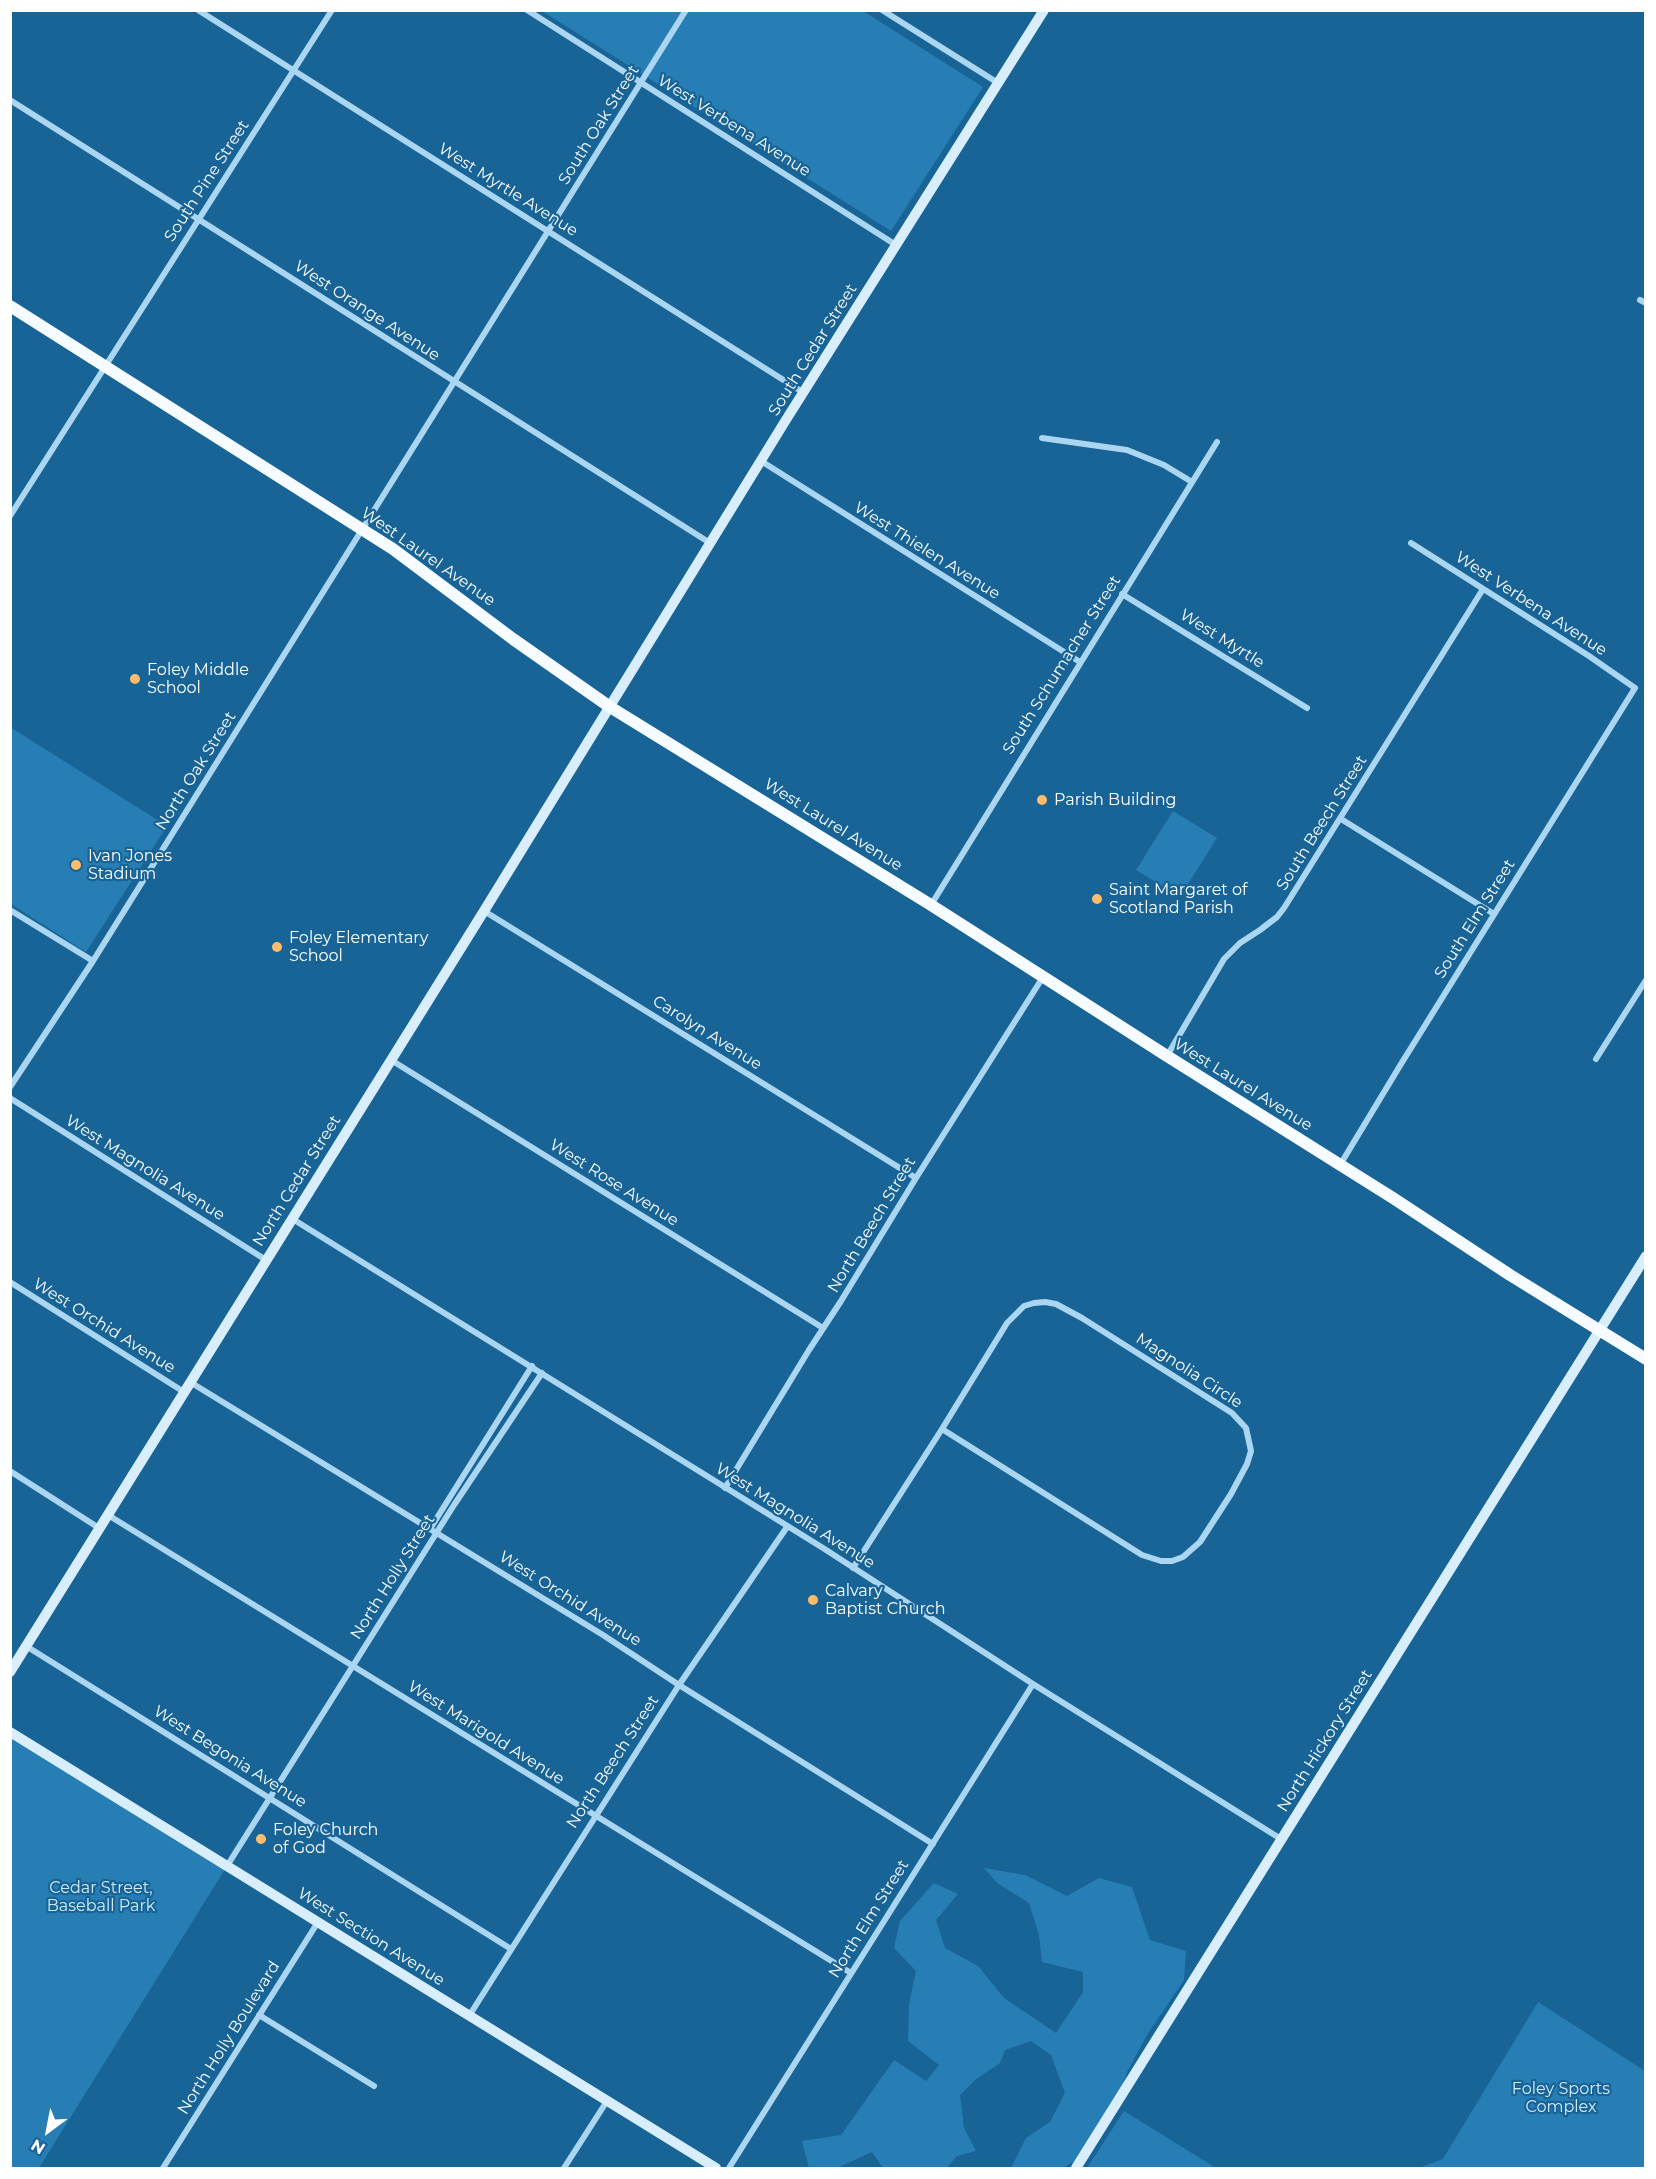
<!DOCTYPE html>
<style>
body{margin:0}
#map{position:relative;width:1656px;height:2179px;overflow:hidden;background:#186497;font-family:Montserrat,sans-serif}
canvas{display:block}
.frame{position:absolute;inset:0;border:12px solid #fff;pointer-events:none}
.north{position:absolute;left:18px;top:2101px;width:60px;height:60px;-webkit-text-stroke:4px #186497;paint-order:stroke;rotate:212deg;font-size:16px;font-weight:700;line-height:24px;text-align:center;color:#fff}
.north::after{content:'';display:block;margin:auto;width:21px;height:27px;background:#fff;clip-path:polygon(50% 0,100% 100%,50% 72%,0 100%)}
</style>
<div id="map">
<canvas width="1656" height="2179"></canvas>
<div class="frame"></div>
<div class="north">N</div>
</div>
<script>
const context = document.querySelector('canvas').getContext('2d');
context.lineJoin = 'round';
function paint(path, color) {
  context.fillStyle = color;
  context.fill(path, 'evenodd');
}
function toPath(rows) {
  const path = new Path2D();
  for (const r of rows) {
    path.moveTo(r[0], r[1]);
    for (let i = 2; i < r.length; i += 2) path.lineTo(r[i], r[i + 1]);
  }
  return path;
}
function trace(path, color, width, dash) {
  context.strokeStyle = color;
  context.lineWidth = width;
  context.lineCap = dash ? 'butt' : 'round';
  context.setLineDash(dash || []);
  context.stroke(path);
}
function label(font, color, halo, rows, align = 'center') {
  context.font = font + ' Montserrat,sans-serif';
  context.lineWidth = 4.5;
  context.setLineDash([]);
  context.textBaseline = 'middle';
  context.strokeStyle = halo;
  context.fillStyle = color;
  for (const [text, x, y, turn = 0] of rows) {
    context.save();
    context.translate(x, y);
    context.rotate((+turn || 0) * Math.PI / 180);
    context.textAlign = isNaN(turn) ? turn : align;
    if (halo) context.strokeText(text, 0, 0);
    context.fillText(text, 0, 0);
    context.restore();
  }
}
paint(toPath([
 [542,11,863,11,983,87,891,231],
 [10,727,167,826,86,952,11,904],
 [1173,811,1217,838,1180,897,1136,870],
 [11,1739,227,1866,39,2168,11,2168],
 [984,1868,1025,1875,1067,1896,1099,1878,1132,1887,1150,1940,1186,1951,1184,1980,1147,2035,1127,2072,1111,2121,1076,2160,1063,2168,1011,2168,1026,2138,1050,2122,1065,2093,1051,2055,1031,2041,1005,2050,1000,2063,975,2080,960,2095,964,2128,976,2151,957,2156,947,2168,883,2168,872,2152,837,2168,809,2168,802,2141,841,2135,894,2060,926,2081,939,2065,908,2041,909,2004,916,1971,894,1948,900,1921,934,1883,958,1894,936,1920,945,1948,978,1966,1004,1998,1056,2033,1083,1992,1083,1972,1042,1962,1039,1935,1029,1903,997,1883],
 [1538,2002,1645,2071,1645,2168,1419,2168,1443,2159],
 [1124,2111,1216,2168,1087,2168]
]), '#277eb4');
trace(toPath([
 [198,10,804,393],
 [527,10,896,245],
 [882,10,998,83],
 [10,100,710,543],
 [1640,300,1646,303],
 [1042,438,1127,450,1164,465,1192,482],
 [761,461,1080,662],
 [10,516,332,10],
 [1122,594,1307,708],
 [1341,819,1494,914],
 [931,905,1217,442],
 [10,910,93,961],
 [484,911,916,1178],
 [1167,1056,1224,959,1240,943,1260,930,1277,917,1284,908,1483,589],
 [1596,1059,1646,980],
 [391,1060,823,1328],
 [10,1087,93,961,686,10],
 [10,1098,266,1260],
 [1340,1165,1401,1064,1635,688,1589,656,1411,543],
 [291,1218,823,1548,1033,1684,1281,1839],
 [10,1282,184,1392],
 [1045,1302,1056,1304,1082,1318,1232,1413,1246,1428,1251,1451,1247,1464,1231,1494,1200,1542,1183,1557,1172,1561,1161,1561,1142,1555,942,1429,1007,1323,1024,1306,1034,1303,1045,1302],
 [190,1382,603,1635,679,1685,933,1844],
 [10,1471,99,1528],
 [725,1488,809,1350,841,1301,916,1178,1043,977],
 [108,1515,851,1973],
 [430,1529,532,1366],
 [853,1568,942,1429],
 [26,1646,511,1949],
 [227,1866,454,1505,542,1373],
 [259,2015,374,2086],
 [469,2016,679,1685,787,1527],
 [163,2168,318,1922],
 [564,2168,607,2101],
 [729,2168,1033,1684]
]), '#abd6f1', 6);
trace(toPath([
 [10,1672,484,911,784,423,1044,10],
 [10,1732,716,2168],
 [1076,2168,1646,1256]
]), '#d9eefc', 10);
trace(toPath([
 [10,306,393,549,513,639,610,707,931,905,1167,1056,1393,1198,1510,1275,1646,1359]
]), '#f5fbff', 12);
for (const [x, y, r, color] of [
 [135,679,6,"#ffbc6b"],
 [1042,800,6,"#ffbc6b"],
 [76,865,6,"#ffbc6b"],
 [1097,899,6,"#ffbc6b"],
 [277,947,6,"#ffbc6b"],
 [813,1600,6,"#ffbc6b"],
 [261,1839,6,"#ffbc6b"]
]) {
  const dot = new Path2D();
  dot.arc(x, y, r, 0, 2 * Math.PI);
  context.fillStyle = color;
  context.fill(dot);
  trace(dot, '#186497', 2);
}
label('16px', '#fff', '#186497', [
 ["South Oak Street",599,125,-58],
 ["West Verbena Avenue",734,126,32],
 ["South Pine Street",207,181,-57],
 ["West Myrtle Avenue",508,190,32],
 ["West Orange Avenue",367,311,33],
 ["South Cedar Street",813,350,-58],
 ["West Thielen Avenue",927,551,32],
 ["West Laurel Avenue",428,557,35],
 ["West Verbena Avenue",1531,604,33],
 ["West Myrtle",1222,639,32],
 ["South Schumacher Street",1062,665,-58],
 ["North Oak Street",196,771,-58],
 ["South Beech Street",1322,823,-58],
 ["West Laurel Avenue",833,825,32],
 ["South Elm Street",1475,919,-58],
 ["Carolyn Avenue",707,1033,32],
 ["West Laurel Avenue",1243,1085,32],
 ["West Magnolia Avenue",145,1168,32],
 ["North Cedar Street",297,1181,-58],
 ["West Rose Avenue",614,1183,32],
 ["North Beech Street",872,1225,-59],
 ["West Orchid Avenue",104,1326,32],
 ["Magnolia Circle",1189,1371,33],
 ["West Magnolia Avenue",795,1516,32],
 ["North Holly Street",393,1577,-58],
 ["West Orchid Avenue",570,1599,32],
 ["West Marigold Avenue",486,1733,32],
 ["North Hickory Street",1325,1741,-58],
 ["West Begonia Avenue",230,1757,32],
 ["North Beech Street",613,1762,-57],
 ["North Elm Street",869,1919,-58],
 ["West Section Avenue",371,1937,32],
 ["North Holly Boulevard",229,2038,-58]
]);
label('16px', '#fff', '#186497', [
 ["Foley Middle",147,670],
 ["School",147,688],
 ["Parish Building",1054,800],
 ["Ivan Jones",88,856],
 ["Stadium",88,874],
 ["Saint Margaret of",1109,890],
 ["Scotland Parish",1109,908],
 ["Foley Elementary",289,938],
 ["School",289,956],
 ["Calvary",825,1591],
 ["Baptist Church",825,1609],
 ["Foley Church",273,1830],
 ["of God",273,1848]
], 'left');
label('16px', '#d2ecfc', '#186497', [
 ["Cedar Street,",101,1888],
 ["Baseball Park",101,1906],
 ["Foley Sports",1561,2089],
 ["Complex",1561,2107]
]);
</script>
